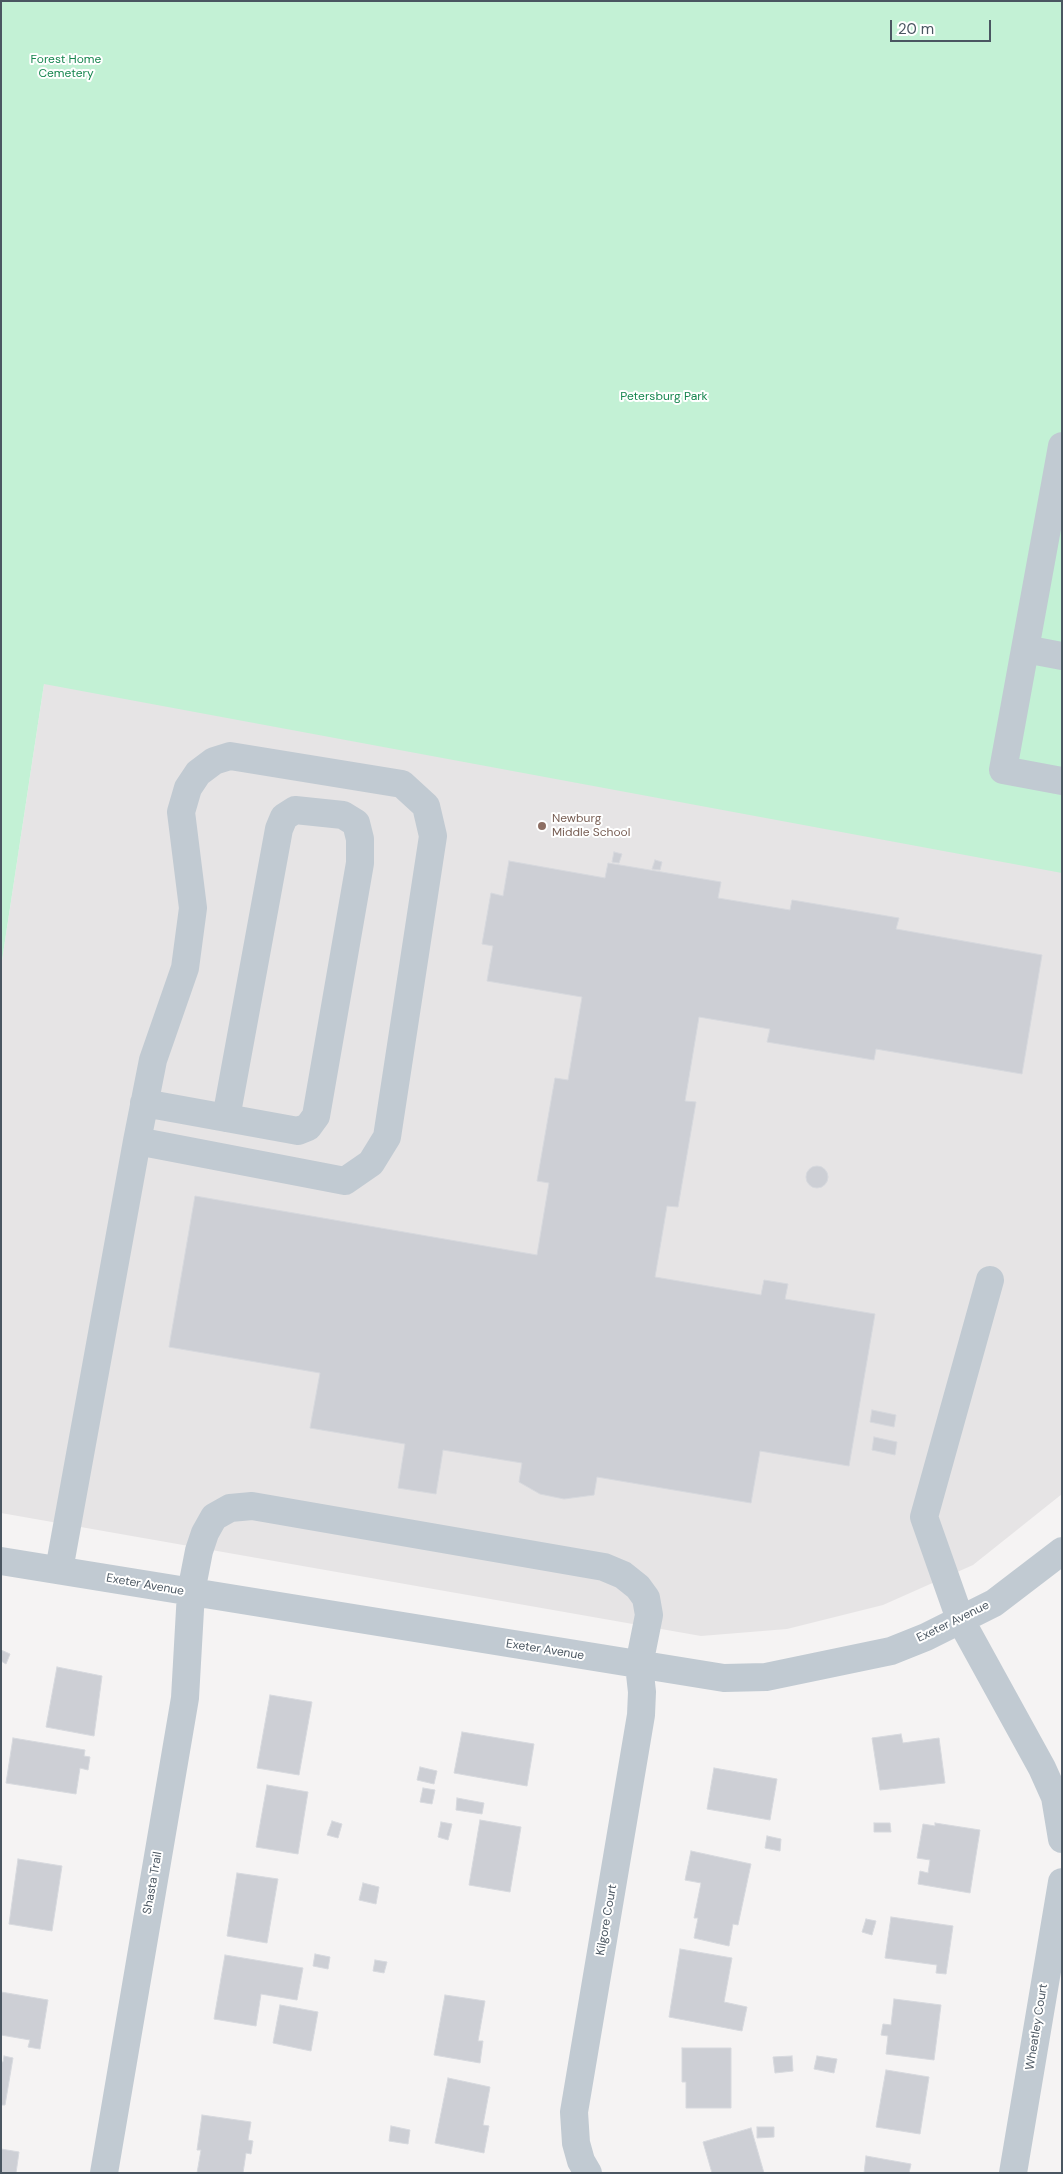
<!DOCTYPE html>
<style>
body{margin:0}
#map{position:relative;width:1063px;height:2174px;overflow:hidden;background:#f5f3f3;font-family:"DM Sans",sans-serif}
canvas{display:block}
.frame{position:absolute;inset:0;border:2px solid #4a5661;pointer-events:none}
.scale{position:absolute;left:890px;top:20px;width:101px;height:22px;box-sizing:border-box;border:2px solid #4a5661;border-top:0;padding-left:6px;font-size:15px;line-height:18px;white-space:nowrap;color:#4a5661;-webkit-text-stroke:4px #fff;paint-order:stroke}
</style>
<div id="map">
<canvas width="1063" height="2174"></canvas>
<div class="frame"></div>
<div class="scale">20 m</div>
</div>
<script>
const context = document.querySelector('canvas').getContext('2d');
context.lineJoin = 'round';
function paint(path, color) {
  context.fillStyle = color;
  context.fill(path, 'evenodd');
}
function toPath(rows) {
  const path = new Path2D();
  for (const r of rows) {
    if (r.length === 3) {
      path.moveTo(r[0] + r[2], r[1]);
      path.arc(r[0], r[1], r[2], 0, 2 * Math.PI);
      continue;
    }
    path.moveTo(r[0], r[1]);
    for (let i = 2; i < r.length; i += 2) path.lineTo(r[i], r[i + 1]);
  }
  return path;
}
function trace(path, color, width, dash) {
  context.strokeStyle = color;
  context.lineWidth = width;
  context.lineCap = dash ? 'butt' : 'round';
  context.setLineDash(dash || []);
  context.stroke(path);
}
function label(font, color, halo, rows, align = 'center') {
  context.font = font + ' "DM Sans",sans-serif';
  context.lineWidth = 4;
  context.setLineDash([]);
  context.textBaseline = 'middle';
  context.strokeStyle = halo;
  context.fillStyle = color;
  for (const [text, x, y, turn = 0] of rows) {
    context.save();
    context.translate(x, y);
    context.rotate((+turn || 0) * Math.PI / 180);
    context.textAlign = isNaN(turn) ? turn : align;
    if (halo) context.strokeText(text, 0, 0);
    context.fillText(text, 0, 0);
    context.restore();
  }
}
paint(toPath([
 [1062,1,1062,1494,973,1565,883,1605,787,1629,701,1636,1,1513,1,967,44,684]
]), '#e6e4e5');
paint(toPath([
 [1,1,1062,1,1062,873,44,684,1,967]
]), '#c3f1d5');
const building = toPath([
 [614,852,622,854,619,863,612,862,614,852],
 [655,860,662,862,660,870,652,869,655,860],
 [509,861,605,878,608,863,721,882,718,898,790,910,792,900,899,918,896,929,1042,955,1022,1074,876,1049,874,1060,767,1042,770,1029,699,1017,685,1101,696,1102,678,1207,667,1206,655,1277,761,1295,764,1280,788,1284,785,1299,875,1314,849,1466,760,1451,751,1503,597,1477,594,1495,564,1499,540,1494,519,1482,522,1463,443,1450,436,1494,398,1488,405,1444,310,1428,320,1373,169,1347,195,1196,537,1255,549,1183,537,1181,555,1078,568,1080,582,997,487,981,493,946,482,944,491,893,503,896,509,861],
 [817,1177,11],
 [872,1410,896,1415,894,1427,870,1422,872,1410],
 [874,1437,897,1442,895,1455,872,1450,874,1437],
 [1,1650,10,1654,6,1664,1,1661,1,1650],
 [57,1667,102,1676,94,1736,46,1727,57,1667],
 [270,1695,312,1702,299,1775,257,1768,270,1695],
 [462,1732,534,1744,527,1786,454,1773,462,1732],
 [901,1734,903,1743,939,1738,945,1783,880,1790,872,1738,901,1734],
 [13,1738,85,1750,84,1756,90,1757,88,1770,80,1768,76,1794,6,1783,13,1738],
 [420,1767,437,1771,434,1784,417,1780,420,1767],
 [714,1768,777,1779,770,1820,707,1809,714,1768],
 [267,1785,308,1792,298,1854,256,1847,267,1785],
 [423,1788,435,1790,432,1804,420,1802,423,1788],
 [457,1798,484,1803,482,1814,456,1810,457,1798],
 [480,1820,521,1827,510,1892,469,1885,480,1820],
 [332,1821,342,1824,338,1838,327,1835,332,1821],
 [441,1822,452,1824,448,1840,438,1837,441,1822],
 [874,1823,890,1823,891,1832,874,1832,874,1823],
 [935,1823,980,1830,970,1893,918,1884,920,1871,928,1873,930,1860,917,1858,923,1824,935,1826,935,1823],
 [767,1836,781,1839,780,1851,765,1848,767,1836],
 [691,1851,751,1864,738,1925,733,1924,729,1946,694,1938,698,1918,694,1918,701,1883,685,1880,691,1851],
 [18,1859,62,1866,52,1931,9,1924,18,1859],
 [237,1873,278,1879,267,1943,227,1936,237,1873],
 [363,1883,379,1887,376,1904,359,1900,363,1883],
 [891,1917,953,1926,946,1974,936,1973,937,1965,885,1958,891,1917],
 [866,1919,876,1921,872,1935,862,1932,866,1919],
 [680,1949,732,1958,724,2002,747,2007,742,2031,669,2017,680,1949],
 [315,1954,330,1957,328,1969,313,1966,315,1954],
 [225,1955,303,1968,297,2000,261,1994,256,2026,214,2019,225,1955],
 [375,1960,387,1962,384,1973,373,1971,375,1960],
 [1,1992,48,2000,40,2049,28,2047,30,2040,1,2035,1,1992],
 [445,1995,485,2001,478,2041,483,2041,480,2063,434,2055,445,1995],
 [894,1999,941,2005,934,2060,886,2054,888,2036,881,2035,883,2024,891,2025,894,1999],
 [280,2005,318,2012,311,2051,273,2043,280,2005],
 [682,2048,731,2048,731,2108,686,2108,686,2082,682,2082,682,2048],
 [4,2056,13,2058,5,2105,1,2105,1,2062,3,2062,4,2056],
 [792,2056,793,2071,775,2073,773,2057,792,2056],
 [817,2056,837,2059,834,2073,814,2069,817,2056],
 [886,2070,929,2077,920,2134,876,2127,886,2070],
 [448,2078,490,2087,483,2125,489,2126,484,2153,435,2143,448,2078],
 [202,2115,251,2122,248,2140,253,2141,251,2154,246,2153,243,2173,197,2173,201,2150,197,2150,202,2115],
 [391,2126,410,2130,408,2144,389,2141,391,2126],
 [757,2127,774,2127,774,2137,757,2138,757,2127],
 [751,2128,764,2173,712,2173,703,2142,751,2128],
 [1,2149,19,2152,16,2173,1,2173,1,2149],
 [866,2156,911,2164,909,2173,864,2173,866,2156]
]);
paint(building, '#cdcfd5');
trace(building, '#d7d9de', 1);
trace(toPath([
 [1062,446,1003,770,1062,781],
 [1025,649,1062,656],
 [144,1103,298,1131,308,1127,316,1116,360,863,360,839,356,823,343,815,295,810,284,817,279,829,226,1118],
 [990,1280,924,1517,960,1619,1042,1768,1055,1797,1062,1839],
 [1,1561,724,1678,766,1677,891,1651,926,1637,994,1603,1062,1551],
 [59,1570,137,1141,345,1181,371,1163,387,1137,433,836,426,806,402,784,230,756,214,761,198,773,188,788,181,812,193,908,185,968,153,1060,137,1141],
 [104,2173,185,1698,191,1592,199,1551,205,1533,214,1517,230,1508,252,1506,604,1567,623,1575,638,1587,646,1598,649,1615,639,1665,642,1692,641,1715,574,2112,576,2143,581,2161,588,2173],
 [1013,2173,1062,1882]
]), '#c1cad2', 28);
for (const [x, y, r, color] of [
 [542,826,5,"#8d6e63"]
]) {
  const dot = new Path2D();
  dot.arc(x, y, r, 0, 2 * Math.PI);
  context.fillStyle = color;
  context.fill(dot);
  trace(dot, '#fff', 2);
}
label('12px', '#17864f', '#fff', [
 ["Forest Home",66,60],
 ["Cemetery",66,74],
 ["Petersburg Park",664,397]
]);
label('12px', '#785e54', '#fff', [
 ["Newburg",552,819],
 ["Middle School",552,833]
], 'left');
label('12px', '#4a5661', '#fff', [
 ["Exeter Avenue",145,1585,10],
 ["Exeter Avenue",953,1622,-26],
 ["Exeter Avenue",545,1650,9],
 ["Shasta Trail",153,1883,-80],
 ["Kilgore Court",607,1920,-80],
 ["Wheatley Court",1037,2027,-81]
]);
</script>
